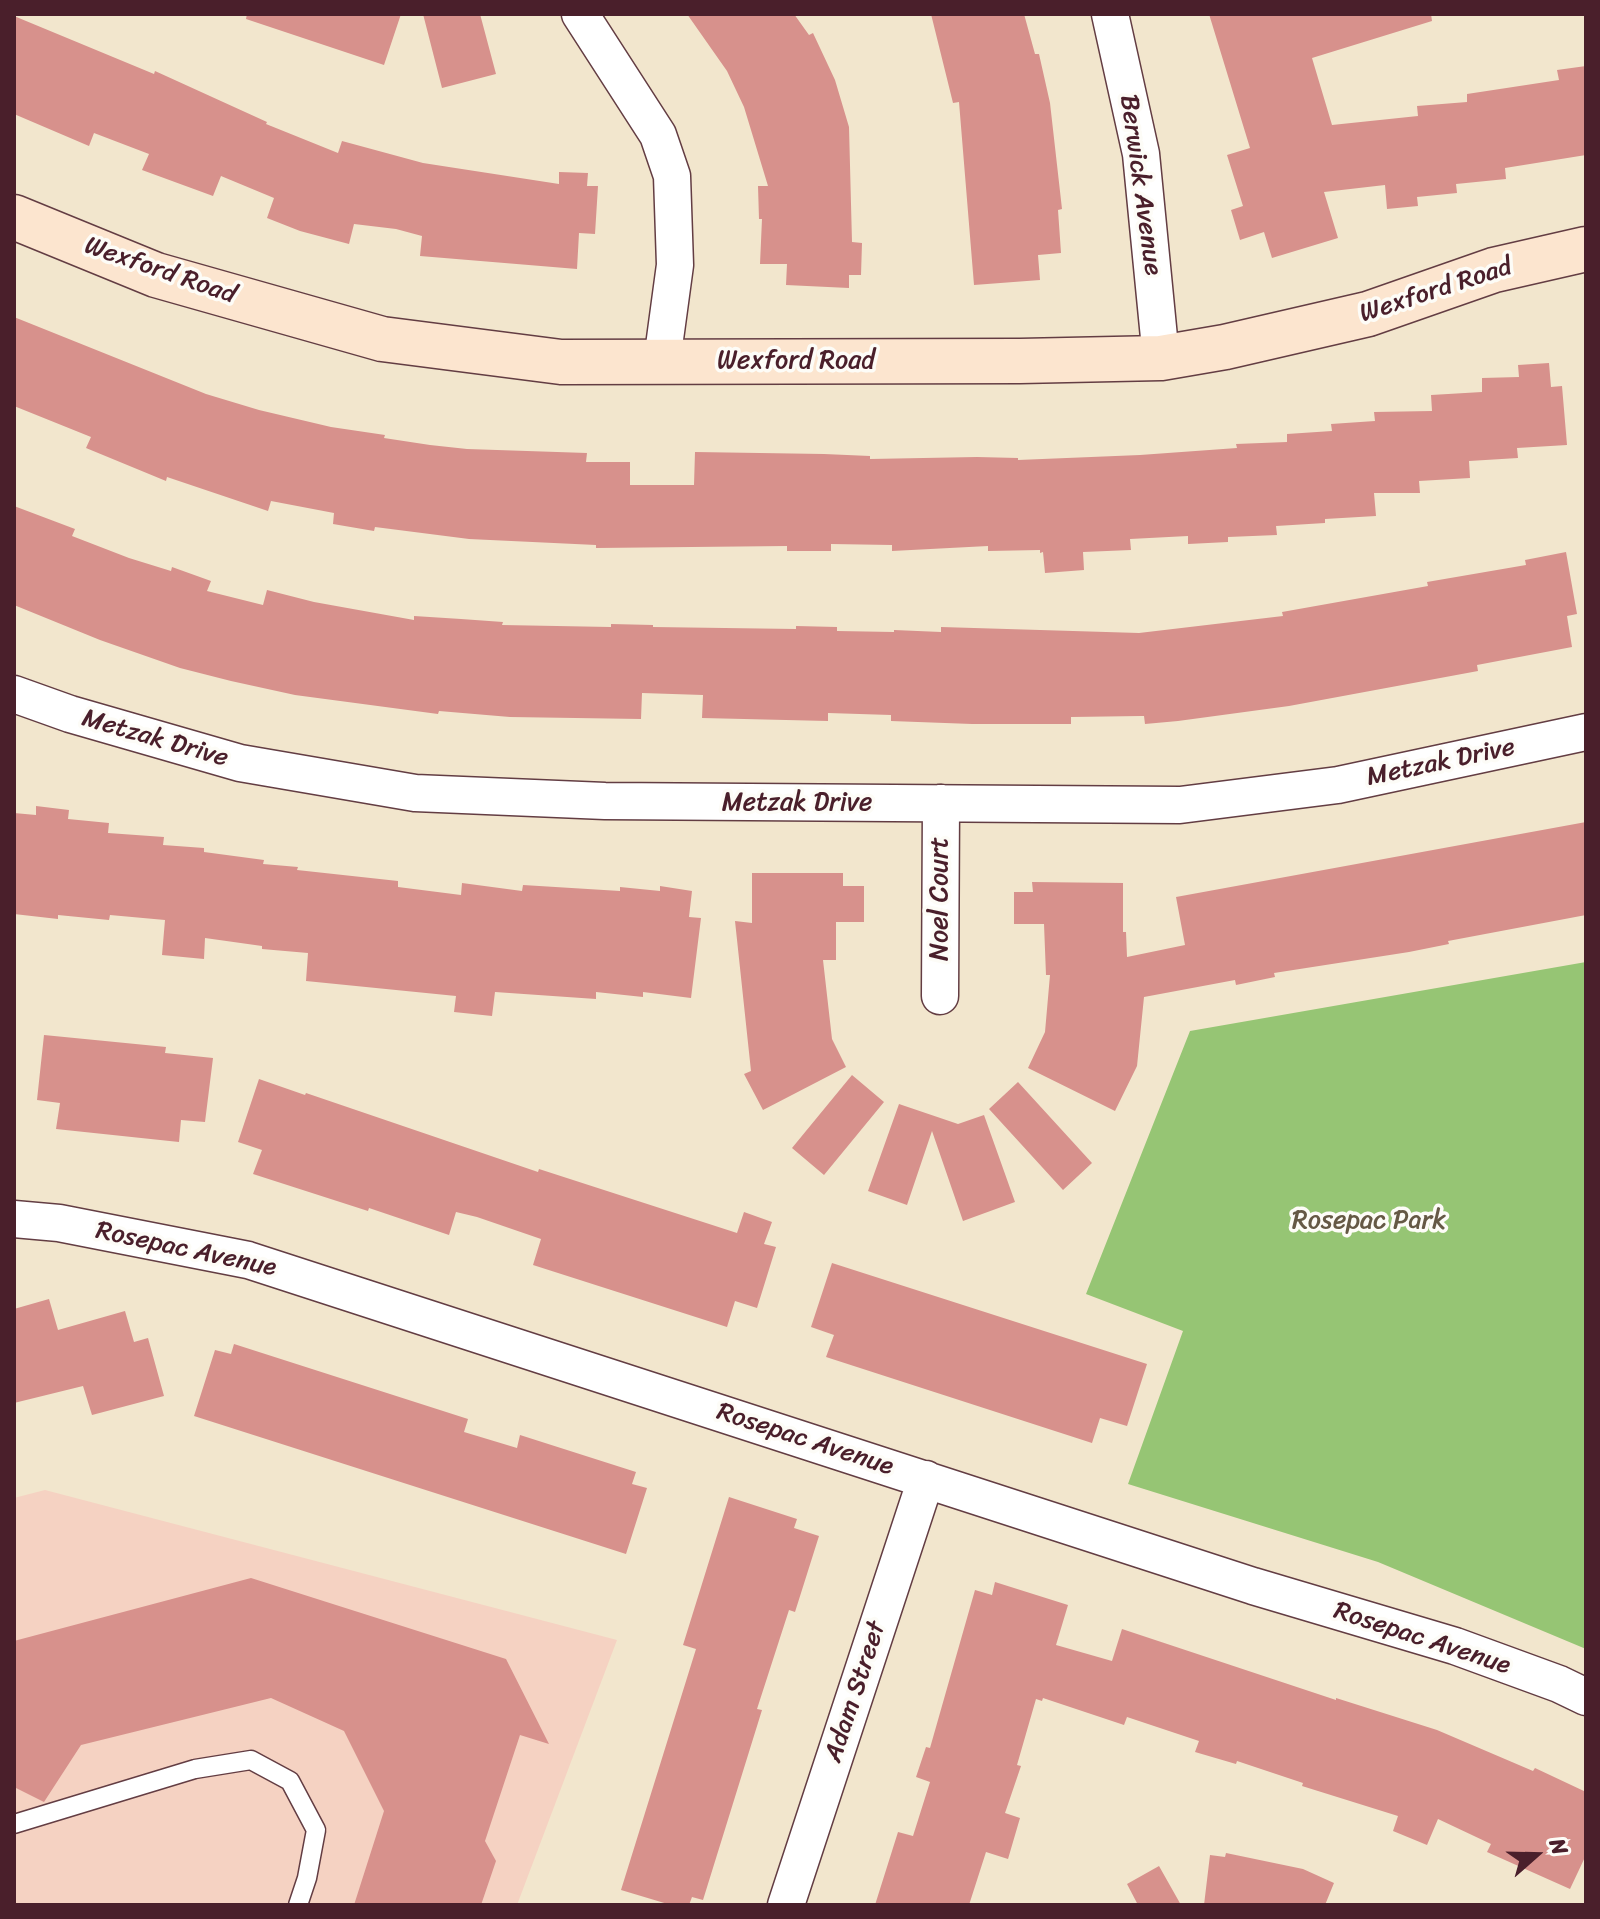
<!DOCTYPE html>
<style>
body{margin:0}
#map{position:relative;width:1600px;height:1919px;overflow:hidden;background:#f2e6cd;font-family:Sriracha,sans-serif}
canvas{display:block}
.frame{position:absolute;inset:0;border:16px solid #4a1f2b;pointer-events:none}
.north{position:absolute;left:1496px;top:1815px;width:80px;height:80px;-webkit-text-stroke:6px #fdfcf7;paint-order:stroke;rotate:70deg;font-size:22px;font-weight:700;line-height:32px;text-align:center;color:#4a1f2b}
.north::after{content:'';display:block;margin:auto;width:28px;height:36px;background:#4a1f2b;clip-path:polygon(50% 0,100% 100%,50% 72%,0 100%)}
</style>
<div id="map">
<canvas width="1600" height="1919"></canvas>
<div class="frame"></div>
<div class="north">N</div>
</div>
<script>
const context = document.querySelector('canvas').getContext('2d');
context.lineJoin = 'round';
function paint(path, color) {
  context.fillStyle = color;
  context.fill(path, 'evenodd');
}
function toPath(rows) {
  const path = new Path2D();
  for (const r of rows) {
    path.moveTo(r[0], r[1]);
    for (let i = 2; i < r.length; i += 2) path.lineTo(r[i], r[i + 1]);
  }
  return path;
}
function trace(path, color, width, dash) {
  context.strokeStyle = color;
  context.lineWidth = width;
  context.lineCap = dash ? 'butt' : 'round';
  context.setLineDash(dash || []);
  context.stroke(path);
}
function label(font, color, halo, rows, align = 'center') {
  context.font = font + ' Sriracha,sans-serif';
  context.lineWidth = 7;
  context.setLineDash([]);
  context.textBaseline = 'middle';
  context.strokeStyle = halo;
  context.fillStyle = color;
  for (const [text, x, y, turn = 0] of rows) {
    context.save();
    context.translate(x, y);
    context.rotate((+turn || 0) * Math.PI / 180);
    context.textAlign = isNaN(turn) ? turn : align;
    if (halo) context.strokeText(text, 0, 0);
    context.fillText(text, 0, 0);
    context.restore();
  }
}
paint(toPath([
 [45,1490,617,1640,517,1905,14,1905,14,1498]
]), '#f5d2c2');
paint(toPath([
 [1586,962,1586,1649,1378,1562,1128,1484,1183,1331,1086,1294,1190,1031]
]), '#96c574');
paint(toPath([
 [247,14,401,14,384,65,246,19],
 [423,14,480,14,496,74,442,88],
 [687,14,794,14,809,35,813,33,835,80,849,127,852,242,862,243,861,275,849,275,849,288,786,285,787,264,760,264,762,219,759,219,758,186,768,186,744,107,727,71],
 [931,14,1024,14,1035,54,1039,54,1050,103,1062,209,1058,210,1061,253,1038,255,1040,280,974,285,959,102,953,103],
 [1209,14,1431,14,1432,21,1312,58,1332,125,1418,116,1417,106,1467,102,1467,94,1559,80,1557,70,1586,66,1586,155,1505,168,1506,179,1456,184,1457,193,1417,197,1418,206,1387,209,1385,185,1324,192,1338,238,1272,258,1264,232,1240,240,1231,210,1243,206,1227,155,1250,148],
 [14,16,154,74,155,71,267,122,266,124,338,153,342,141,423,163,559,184,559,172,588,173,587,186,598,186,595,234,579,233,577,269,420,256,422,236,396,229,354,224,349,244,300,231,267,218,274,198,221,176,213,196,142,170,149,154,94,133,89,146,14,114],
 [14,317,206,394,259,410,331,427,385,435,384,438,430,445,467,449,587,453,586,462,630,462,630,485,694,485,695,452,824,454,870,456,870,459,977,457,1018,458,1018,460,1140,455,1237,448,1236,444,1287,442,1287,434,1332,431,1331,424,1375,421,1374,412,1432,411,1431,395,1482,392,1482,378,1519,377,1518,365,1549,363,1551,387,1562,386,1567,445,1517,448,1518,458,1469,461,1470,478,1419,481,1420,493,1374,493,1376,516,1325,519,1325,523,1276,526,1277,535,1228,537,1228,542,1188,544,1188,536,1130,539,1131,550,1083,552,1084,570,1045,573,1043,552,1040,553,1040,550,988,551,988,546,892,551,892,545,831,544,831,551,787,551,787,546,596,548,596,545,469,539,375,527,374,531,333,524,334,513,271,501,268,511,167,477,166,481,86,448,91,437,14,406],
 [14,506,75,529,72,536,129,558,171,571,172,567,211,581,207,591,263,605,267,590,314,602,414,620,414,616,461,619,503,622,502,625,611,627,611,624,653,625,653,627,796,629,796,626,837,627,837,631,894,632,894,630,941,632,941,627,1139,633,1283,616,1282,612,1428,586,1427,582,1526,565,1525,560,1566,552,1577,614,1567,616,1572,647,1477,665,1478,671,1289,706,1178,721,1145,724,1144,716,1141,716,1071,717,1071,724,972,724,891,721,891,715,828,713,828,721,702,718,703,695,642,693,641,719,510,717,439,711,438,714,295,695,231,681,180,668,100,640,14,605],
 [36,806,69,810,68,819,109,823,108,833,164,837,163,845,204,848,204,852,264,860,263,864,298,867,297,870,398,881,398,887,461,895,462,883,522,891,523,885,620,891,620,887,660,891,660,886,692,891,689,917,701,918,691,998,643,992,643,997,596,992,596,999,495,992,492,1016,454,1012,456,996,306,981,308,953,262,949,262,946,205,938,204,959,162,955,165,920,110,915,109,920,58,915,58,919,14,914,14,813,36,815],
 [1586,822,1586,915,1448,941,1449,944,1409,952,1274,973,1275,977,1236,985,1235,980,1144,997,1137,1066,1115,1111,1028,1068,1045,1032,1050,975,1046,975,1044,924,1014,924,1014,892,1033,892,1032,882,1123,883,1123,932,1126,932,1127,957,1185,945,1176,897],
 [752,873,843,873,843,886,864,886,864,922,836,922,836,960,823,960,832,1039,846,1067,763,1110,744,1074,751,1071,735,921,752,923],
 [44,1035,166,1047,165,1053,213,1058,205,1122,181,1120,179,1142,56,1129,60,1103,37,1100],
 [852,1075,884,1102,824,1175,792,1148],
 [259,1079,305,1095,306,1093,538,1172,539,1169,737,1233,744,1212,772,1222,764,1244,776,1247,757,1308,735,1301,727,1327,533,1265,541,1239,477,1217,456,1212,449,1235,369,1208,368,1211,253,1174,262,1150,238,1142],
 [1018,1082,1092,1163,1063,1190,989,1109],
 [899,1104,958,1124,984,1115,1015,1202,963,1221,932,1131,907,1205,868,1191],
 [832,1263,1147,1364,1127,1426,1100,1418,1092,1443,826,1357,834,1335,811,1327],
 [49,1299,58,1330,125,1311,134,1342,148,1338,164,1396,92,1415,83,1386,14,1403,14,1309],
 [234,1344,468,1419,464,1432,517,1448,520,1435,636,1472,632,1484,647,1488,626,1554,194,1416,215,1350,231,1354],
 [729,1497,797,1519,794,1528,819,1536,795,1612,789,1610,757,1709,762,1710,703,1900,692,1897,689,1905,671,1905,621,1890,696,1649,683,1645],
 [251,1578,506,1659,549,1744,520,1735,485,1841,496,1861,481,1905,354,1905,384,1811,344,1731,271,1698,81,1745,44,1802,14,1787,14,1641],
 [995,1582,1068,1605,1056,1645,1112,1661,1122,1629,1336,1700,1336,1698,1437,1730,1533,1771,1535,1768,1586,1792,1586,1855,1570,1889,1487,1852,1491,1844,1438,1819,1427,1845,1393,1831,1398,1816,1302,1786,1303,1783,1237,1761,1236,1764,1195,1752,1199,1741,1127,1717,1124,1725,1043,1698,1042,1701,1036,1699,1017,1765,1021,1766,1005,1813,1020,1818,1008,1859,986,1852,969,1905,875,1905,898,1832,913,1836,930,1782,916,1777,926,1747,930,1748,975,1590,992,1595],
 [1226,1853,1303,1869,1334,1883,1325,1905,1204,1905,1210,1855,1225,1857],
 [1159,1866,1181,1905,1138,1905,1127,1884]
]), '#d7918c');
const lane = toPath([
 [14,1824,195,1769,251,1760,290,1781,316,1830,307,1878,298,1905]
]);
const street = toPath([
 [580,14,658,135,672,176,675,265,662,361],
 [1110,14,1141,154,1161,358],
 [14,694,70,714,240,763,415,793,605,801,1180,805,1338,785,1586,732],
 [940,996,941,803],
 [14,1219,59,1223,248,1260,1253,1586,1455,1646,1559,1684,1586,1697],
 [786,1905,926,1479]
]);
const secondary = toPath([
 [14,217,156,275,382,339,561,362,1020,361,1161,358,1225,347,1368,314,1494,270,1586,249]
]);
trace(lane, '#633d43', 21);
trace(street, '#633d43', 39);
trace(secondary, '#633d43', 47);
trace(lane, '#fff', 18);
trace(street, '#fff', 36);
trace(secondary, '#fce5cf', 44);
label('26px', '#4a1f2b', '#fdfcf7', [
 ["Berwick Avenue",1140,185,82],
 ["Wexford Road",160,271,19],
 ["Wexford Road",1436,291,-18],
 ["Wexford Road",796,361],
 ["Metzak Drive",155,739,16],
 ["Metzak Drive",1441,763,-12],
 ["Metzak Drive",797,803],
 ["Noel Court",940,899,-90],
 ["Rosepac Avenue",186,1250,12],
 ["Rosepac Avenue",805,1440,18],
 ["Rosepac Avenue",1422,1639,18],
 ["Adam Street",856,1692,-72]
]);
label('26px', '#655945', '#fdfcf7', [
 ["Rosepac Park",1369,1221]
]);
</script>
